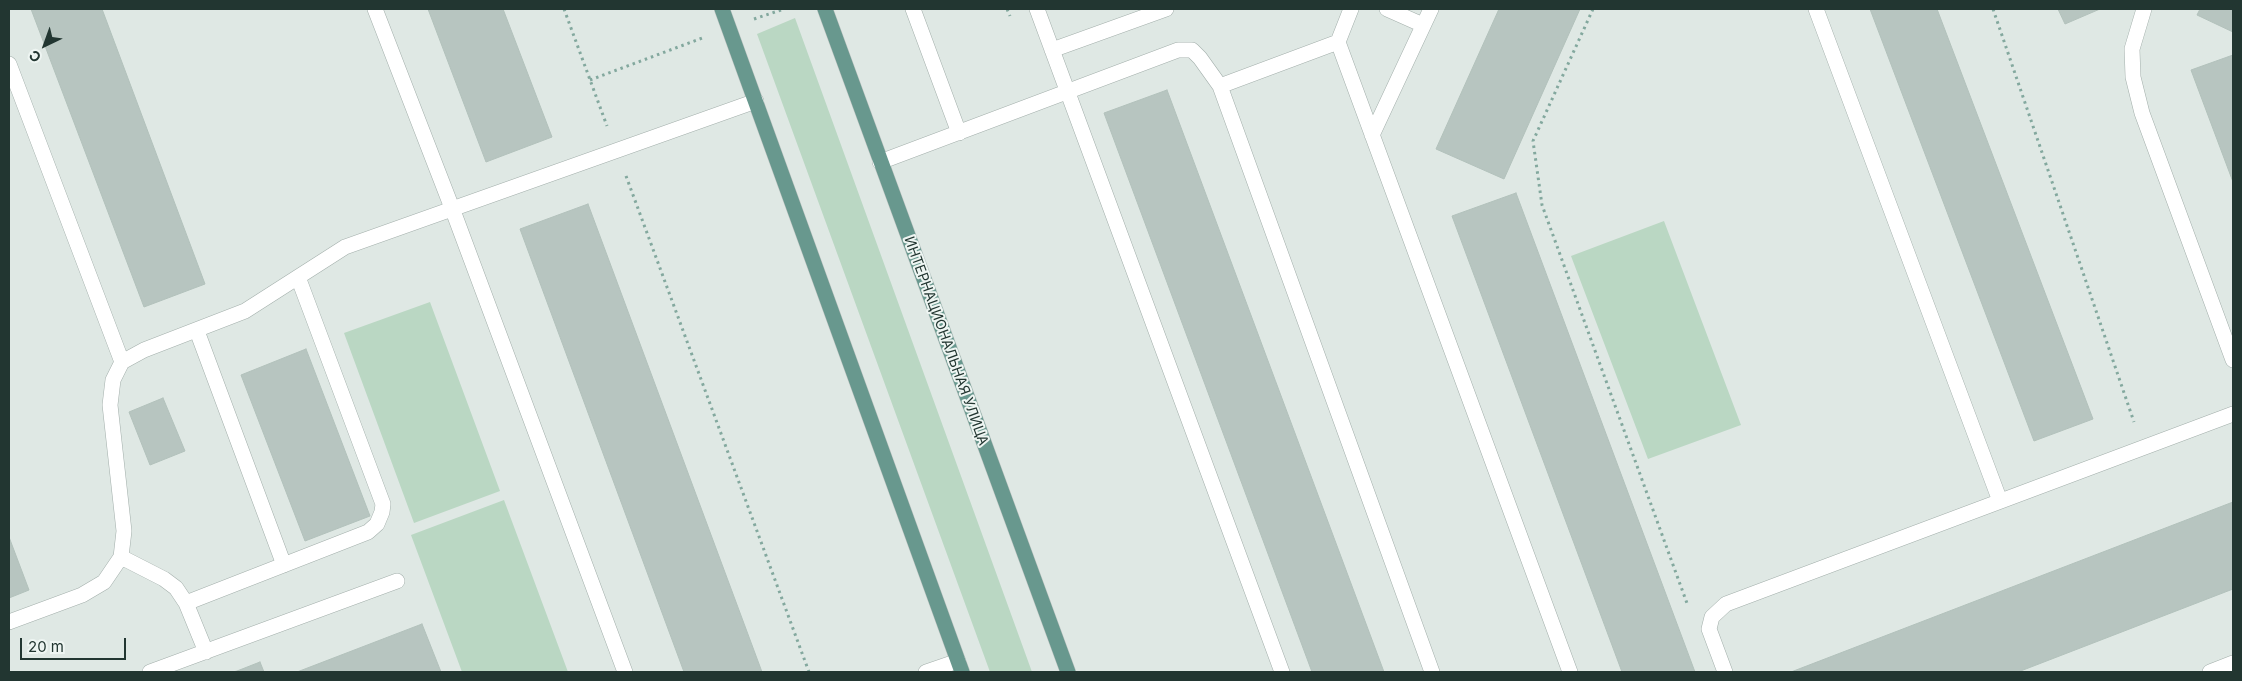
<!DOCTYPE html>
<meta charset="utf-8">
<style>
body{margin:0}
#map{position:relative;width:2242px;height:681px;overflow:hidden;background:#dfe8e4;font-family:Inter,sans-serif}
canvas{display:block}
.frame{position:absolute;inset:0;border:10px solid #223631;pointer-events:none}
.north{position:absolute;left:20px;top:20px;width:50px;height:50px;-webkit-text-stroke:4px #eef5f2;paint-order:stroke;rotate:222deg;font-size:14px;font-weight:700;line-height:20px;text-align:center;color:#223631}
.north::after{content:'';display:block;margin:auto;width:18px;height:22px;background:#223631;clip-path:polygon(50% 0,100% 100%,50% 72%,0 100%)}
.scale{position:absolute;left:20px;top:638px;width:106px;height:22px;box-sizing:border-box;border:2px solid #223631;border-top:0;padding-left:6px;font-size:15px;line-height:18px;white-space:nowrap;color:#223631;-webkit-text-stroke:4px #eef5f2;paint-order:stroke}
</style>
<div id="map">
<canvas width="2242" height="681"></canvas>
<div class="frame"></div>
<div class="north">С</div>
<div class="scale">20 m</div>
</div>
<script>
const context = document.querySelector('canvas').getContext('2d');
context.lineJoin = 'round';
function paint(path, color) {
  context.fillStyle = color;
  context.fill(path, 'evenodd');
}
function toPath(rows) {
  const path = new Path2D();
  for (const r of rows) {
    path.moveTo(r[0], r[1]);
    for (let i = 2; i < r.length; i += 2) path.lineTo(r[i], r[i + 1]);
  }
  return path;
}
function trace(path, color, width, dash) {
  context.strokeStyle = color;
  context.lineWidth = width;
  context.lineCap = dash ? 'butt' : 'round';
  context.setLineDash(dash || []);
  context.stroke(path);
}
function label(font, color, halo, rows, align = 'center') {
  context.font = font + ' Inter,sans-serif';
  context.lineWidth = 4;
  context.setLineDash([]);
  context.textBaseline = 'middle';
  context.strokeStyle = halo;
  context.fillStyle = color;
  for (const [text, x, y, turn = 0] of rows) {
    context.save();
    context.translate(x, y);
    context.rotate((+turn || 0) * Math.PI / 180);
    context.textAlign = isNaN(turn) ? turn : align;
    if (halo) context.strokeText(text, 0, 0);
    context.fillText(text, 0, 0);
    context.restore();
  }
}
paint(toPath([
 [795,18,1032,672,990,672,757,34],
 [1664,221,1741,425,1648,459,1571,256],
 [430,302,500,491,414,523,344,333],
 [504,500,568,672,462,672,411,535]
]), '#bad7c3');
const building = toPath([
 [31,9,102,9,205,284,144,307,31,9],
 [428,9,503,9,552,137,486,162,428,9],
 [1499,9,1580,9,1504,179,1436,149,1499,9],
 [1870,9,1937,9,2093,419,2034,441,1870,9],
 [2058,9,2100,9,2065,24,2058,9],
 [2200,9,2233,9,2233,32,2197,15,2200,9],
 [2233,55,2233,182,2191,70,2233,55],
 [1167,90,1384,672,1312,672,1104,113,1167,90],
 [1516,193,1695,672,1622,672,1452,216,1516,193],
 [588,204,762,672,684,672,520,229,588,204],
 [306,349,370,516,305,541,241,375,306,349],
 [163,398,185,451,150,465,129,412,163,398],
 [2233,502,2233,589,2018,672,1791,672,2233,502],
 [9,537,29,590,9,598,9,537],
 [422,624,441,672,297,672,422,624],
 [260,662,264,672,233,672,237,671,260,662]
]);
paint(building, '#b7c5c0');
trace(building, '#b2c1bb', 1);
const minor = toPath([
 [375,9,452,208,625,672],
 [913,9,959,133],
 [1037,9,1282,672],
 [1387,9,1423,25],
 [1816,9,2000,501],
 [2144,9,2132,49,2133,77,2142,113,2233,360],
 [1338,42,1570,672],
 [1052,50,1166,9],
 [9,64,122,362],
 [1220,86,1338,42,1351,9],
 [1372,135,1431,9],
 [880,162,1178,50,1192,50,1200,58,1220,86,1432,672],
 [197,331,284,565],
 [121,557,164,579,176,588,186,603,206,652],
 [186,603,368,532,377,524,382,512,383,504,298,277],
 [9,622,82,595,104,582,121,557,124,531,110,405,113,380,122,362,144,350,245,311,345,247,756,101],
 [150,672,397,581],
 [926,672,958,661],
 [1725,672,1709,629,1712,617,1726,604,2233,414],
 [2210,672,2233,663]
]);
const major = toPath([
 [722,9,962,672],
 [825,9,1068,672]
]);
trace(minor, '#a3afab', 16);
trace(major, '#bdc3c1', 16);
trace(toPath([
 [564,9,607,126],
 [1007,9,1010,16],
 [1593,9,1533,141,1542,205,1688,606],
 [1993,9,2134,422],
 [754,19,784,9],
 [590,80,705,37],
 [626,176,809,672]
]), '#83a89e', 3, [2.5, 4]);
trace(minor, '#fff', 15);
trace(major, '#68988e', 15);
label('14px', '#223631', '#eef5f2', [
 ["ИНТЕРНАЦИОНАЛЬНАЯ УЛИЦА",946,341,70]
]);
</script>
